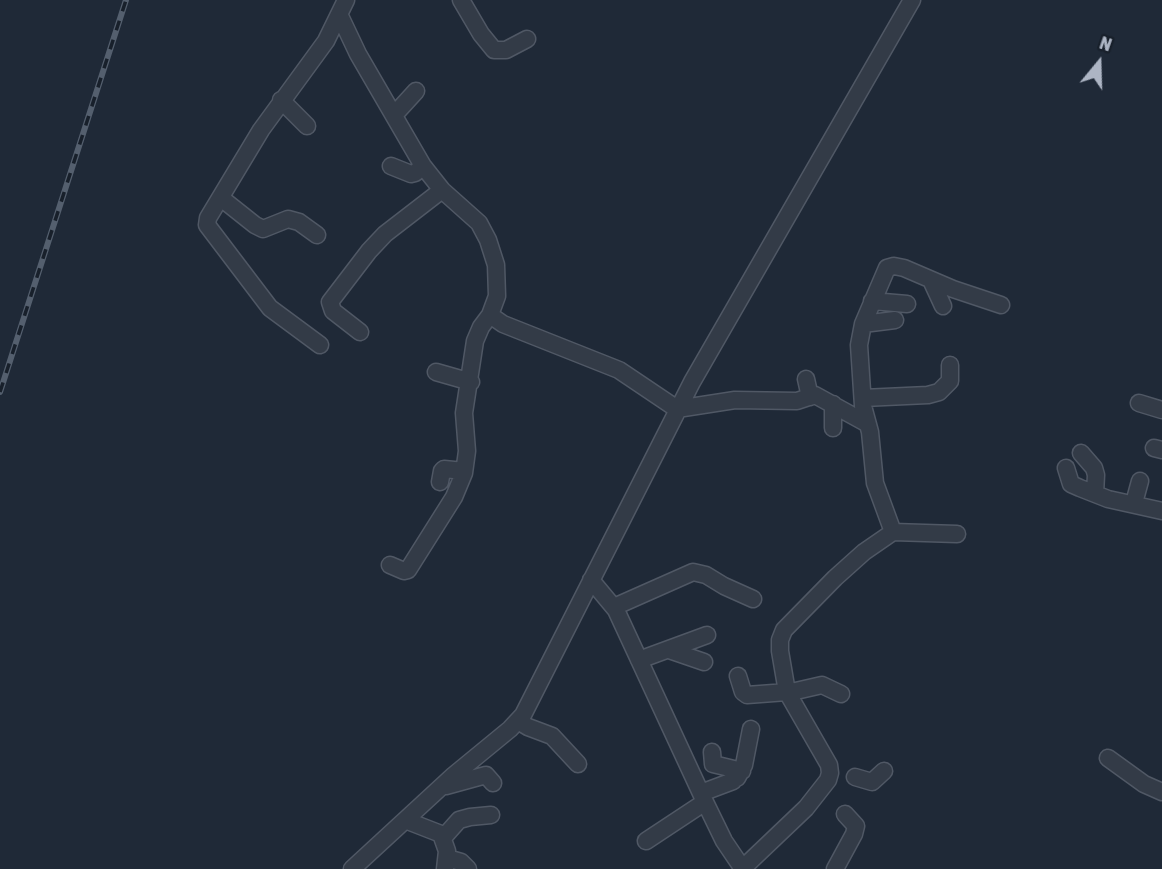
<!DOCTYPE html>
<style>
body{margin:0}
#map{position:relative;width:1162px;height:869px;overflow:hidden;background:#1f2937;font-family:"Asap Condensed",sans-serif}
canvas{display:block}
.north{position:absolute;left:1064px;top:28px;width:70px;height:70px;-webkit-text-stroke:5px #18202b;paint-order:stroke;rotate:19deg;font-size:19px;font-weight:700;line-height:28px;text-align:center;color:#adb5c4}
.north::after{content:'';display:block;margin:auto;width:24px;height:32px;background:#adb5c4;clip-path:polygon(50% 0,100% 100%,50% 72%,0 100%)}
</style>
<div id="map">
<canvas width="1162" height="869"></canvas>
<div class="north">N</div>
</div>
<script>
const context = document.querySelector('canvas').getContext('2d');
context.lineJoin = 'round';
function toPath(rows) {
  const path = new Path2D();
  for (const r of rows) {
    path.moveTo(r[0], r[1]);
    for (let i = 2; i < r.length; i += 2) path.lineTo(r[i], r[i + 1]);
  }
  return path;
}
function trace(path, color, width, dash) {
  context.strokeStyle = color;
  context.lineWidth = width;
  context.lineCap = dash ? 'butt' : 'round';
  context.setLineDash(dash || []);
  context.stroke(path);
}
const minor = toPath([
 [461,0,481,34,494,50,506,50,527,39],
 [340,16,358,54,423,166,442,190,479,223,488,240,496,265,497,296,490,315,503,324,619,370,677,409,735,400,797,401,815,395,866,423],
 [281,100,307,126],
 [395,114,416,91],
 [391,166,411,174,415,173,423,166],
 [221,198,255,225,263,229,288,219,299,222,317,235],
 [931,280,943,306],
 [872,301,907,304],
 [863,324,895,320],
 [360,332,333,311,330,302,369,251,385,234,442,190],
 [320,345,270,308,207,225,208,218,261,130,326,41,346,0],
 [436,372,471,382],
 [806,379,810,397],
 [863,398,928,395,939,392,950,381,950,365],
 [1139,403,1162,410],
 [833,428,833,404],
 [1154,448,1162,450],
 [1081,453,1094,468,1096,475,1095,494],
 [1066,468,1071,484,1080,488,1108,499,1162,511],
 [440,482,442,471,444,469,464,471],
 [1134,503,1140,481],
 [893,532,875,483,870,432,863,406,859,345,863,324,887,268,894,266,904,268,953,289,1001,305],
 [390,565,404,571,408,570,454,497,464,473,467,451,464,413,475,341,481,327,490,315],
 [591,580,616,610,705,802,724,841,743,869],
 [614,607,693,572,706,575,724,586,753,599],
 [669,650,704,662],
 [639,660,707,635],
 [738,676,743,692,747,695,787,692],
 [787,693,822,685,841,694],
 [518,721,528,727,552,736,578,764],
 [712,752,713,764,742,771],
 [1108,758,1144,784,1162,792],
 [855,777,872,782,884,771],
 [737,778,744,765,751,729],
 [446,786,486,775,493,783],
 [701,793,733,781],
 [405,820,441,834,447,851,445,869],
 [443,838,459,820,470,817,491,815],
 [646,841,705,802],
 [447,858,461,862,468,869],
 [743,868,806,808,828,780,830,773,829,765,787,692,780,651,780,640,784,630,835,578,864,552,893,532,957,534],
 [352,869,454,775,510,729,523,715,692,382,912,0],
 [835,869,854,834,856,826,845,814]
]);
trace(minor, '#505865', 19);
trace(minor, '#333b47', 16);
const rail = toPath([
 [0,392,126,0]
]);
trace(rail, '#545f6e', 6);
trace(rail, '#18202b', 3.5, [10]);
</script>
